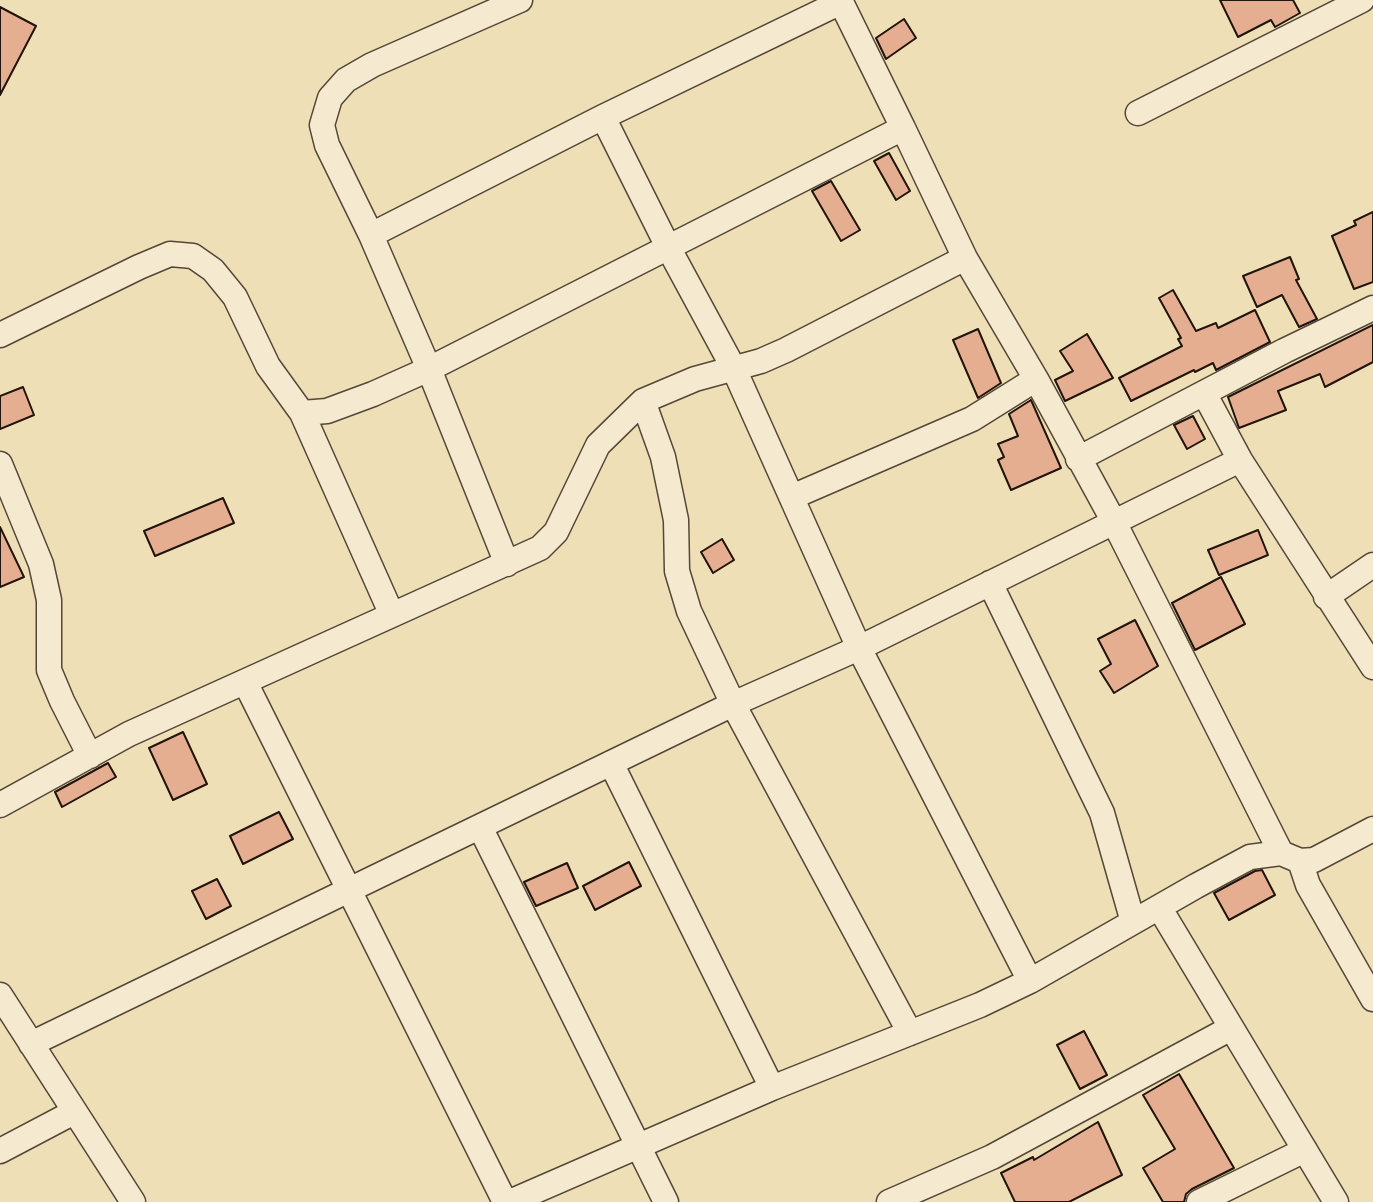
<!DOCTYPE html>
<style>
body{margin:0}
canvas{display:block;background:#efdfb6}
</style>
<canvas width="1373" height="1202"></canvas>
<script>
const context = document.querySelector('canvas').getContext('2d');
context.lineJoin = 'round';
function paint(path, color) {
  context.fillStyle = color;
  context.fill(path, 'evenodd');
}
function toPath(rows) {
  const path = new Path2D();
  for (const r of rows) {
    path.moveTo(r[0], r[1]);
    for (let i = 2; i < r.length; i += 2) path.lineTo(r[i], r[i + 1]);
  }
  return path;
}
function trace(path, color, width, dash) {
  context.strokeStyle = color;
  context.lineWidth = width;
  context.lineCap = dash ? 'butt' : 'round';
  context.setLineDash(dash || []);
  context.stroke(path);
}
const building = toPath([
 [1220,0,1293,0,1300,13,1275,27,1271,20,1238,37,1220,0],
 [0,7,36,26,0,95,0,7],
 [904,19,916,38,886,59,876,38,904,19],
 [889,153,910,191,896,200,874,161,889,153],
 [831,181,860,230,841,241,812,191,831,181],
 [1373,212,1373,282,1354,289,1332,236,1356,225,1354,221,1373,212],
 [1290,257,1299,279,1296,280,1317,319,1299,327,1282,295,1257,307,1243,276,1290,257],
 [1173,290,1196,331,1216,323,1218,328,1255,310,1270,342,1216,370,1213,363,1195,372,1194,370,1131,401,1119,378,1182,346,1178,339,1181,338,1159,298,1173,290],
 [1373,325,1373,362,1325,387,1320,374,1278,391,1286,410,1239,428,1228,397,1373,325],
 [978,329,1001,383,978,398,953,340,978,329],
 [1087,334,1113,378,1065,401,1055,380,1073,371,1060,351,1087,334],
 [23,387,34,415,0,429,0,396,23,387],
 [1031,400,1061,468,1011,490,998,460,1004,457,998,444,1018,436,1009,414,1031,400],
 [1193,416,1205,439,1187,449,1174,425,1193,416],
 [223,498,234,523,155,556,144,531,223,498],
 [0,527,24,577,0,587,0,527],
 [1258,530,1268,555,1219,575,1208,550,1258,530],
 [722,539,734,560,713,573,701,552,722,539],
 [1221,577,1245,624,1195,650,1172,603,1221,577],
 [1135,620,1158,666,1114,693,1100,671,1111,664,1098,639,1135,620],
 [183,732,207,784,173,800,149,748,183,732],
 [108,763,116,777,62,807,55,792,108,763],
 [279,812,293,839,243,864,230,836,279,812],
 [629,862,641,886,595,910,583,886,629,862],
 [567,863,578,888,536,906,524,882,567,863],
 [1262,870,1275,895,1229,920,1214,893,1255,871,1262,870],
 [217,879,231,906,206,919,192,891,217,879],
 [1084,1031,1107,1075,1080,1089,1057,1045,1084,1031],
 [1179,1074,1234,1168,1192,1189,1186,1194,1184,1202,1163,1202,1143,1168,1175,1149,1143,1095,1179,1074],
 [1098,1122,1122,1175,1069,1202,1015,1202,1001,1173,1033,1157,1034,1160,1098,1122]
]);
paint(building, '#e6ae90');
trace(building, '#21140d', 2);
const street = toPath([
 [840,0,903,128],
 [1138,113,1362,0],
 [603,117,668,247,734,369,859,648,1030,981,1196,886,1250,857,1281,853,1300,861,1314,860,1373,829],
 [371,235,603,117,841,2],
 [0,335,139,267,170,254,193,256,213,270,235,297,268,366,302,413,327,411,373,394,429,369,903,128,965,258,1036,379,1114,522,1281,853],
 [1204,393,1240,460,1373,667],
 [643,401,663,457,676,520,677,571,689,611,733,704,910,1033],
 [302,413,392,615],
 [1078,459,1284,351,1373,308],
 [0,464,41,564,49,600,49,670,62,701,90,756],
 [792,497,972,419,1036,379],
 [507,564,429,369,371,235,327,145,322,125,330,98,346,80,372,65,520,0],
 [990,583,1102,813,1133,922],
 [1326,597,1373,565],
 [245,682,505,1202],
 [611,763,772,1088],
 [0,805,129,734,540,548,556,532,598,445,643,401,695,379,761,361,786,350,965,258],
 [480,827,666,1202],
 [1300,861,1308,885,1373,999],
 [1159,907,1336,1202],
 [0,995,133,1202],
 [31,1044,733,704,859,648,1240,460],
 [0,1151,74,1112],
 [510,1202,772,1088,980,1005,1030,981],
 [889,1202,992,1157,1231,1028],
 [1199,1202,1305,1150]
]);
trace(street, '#544737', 27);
trace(street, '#f5ead0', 24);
</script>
